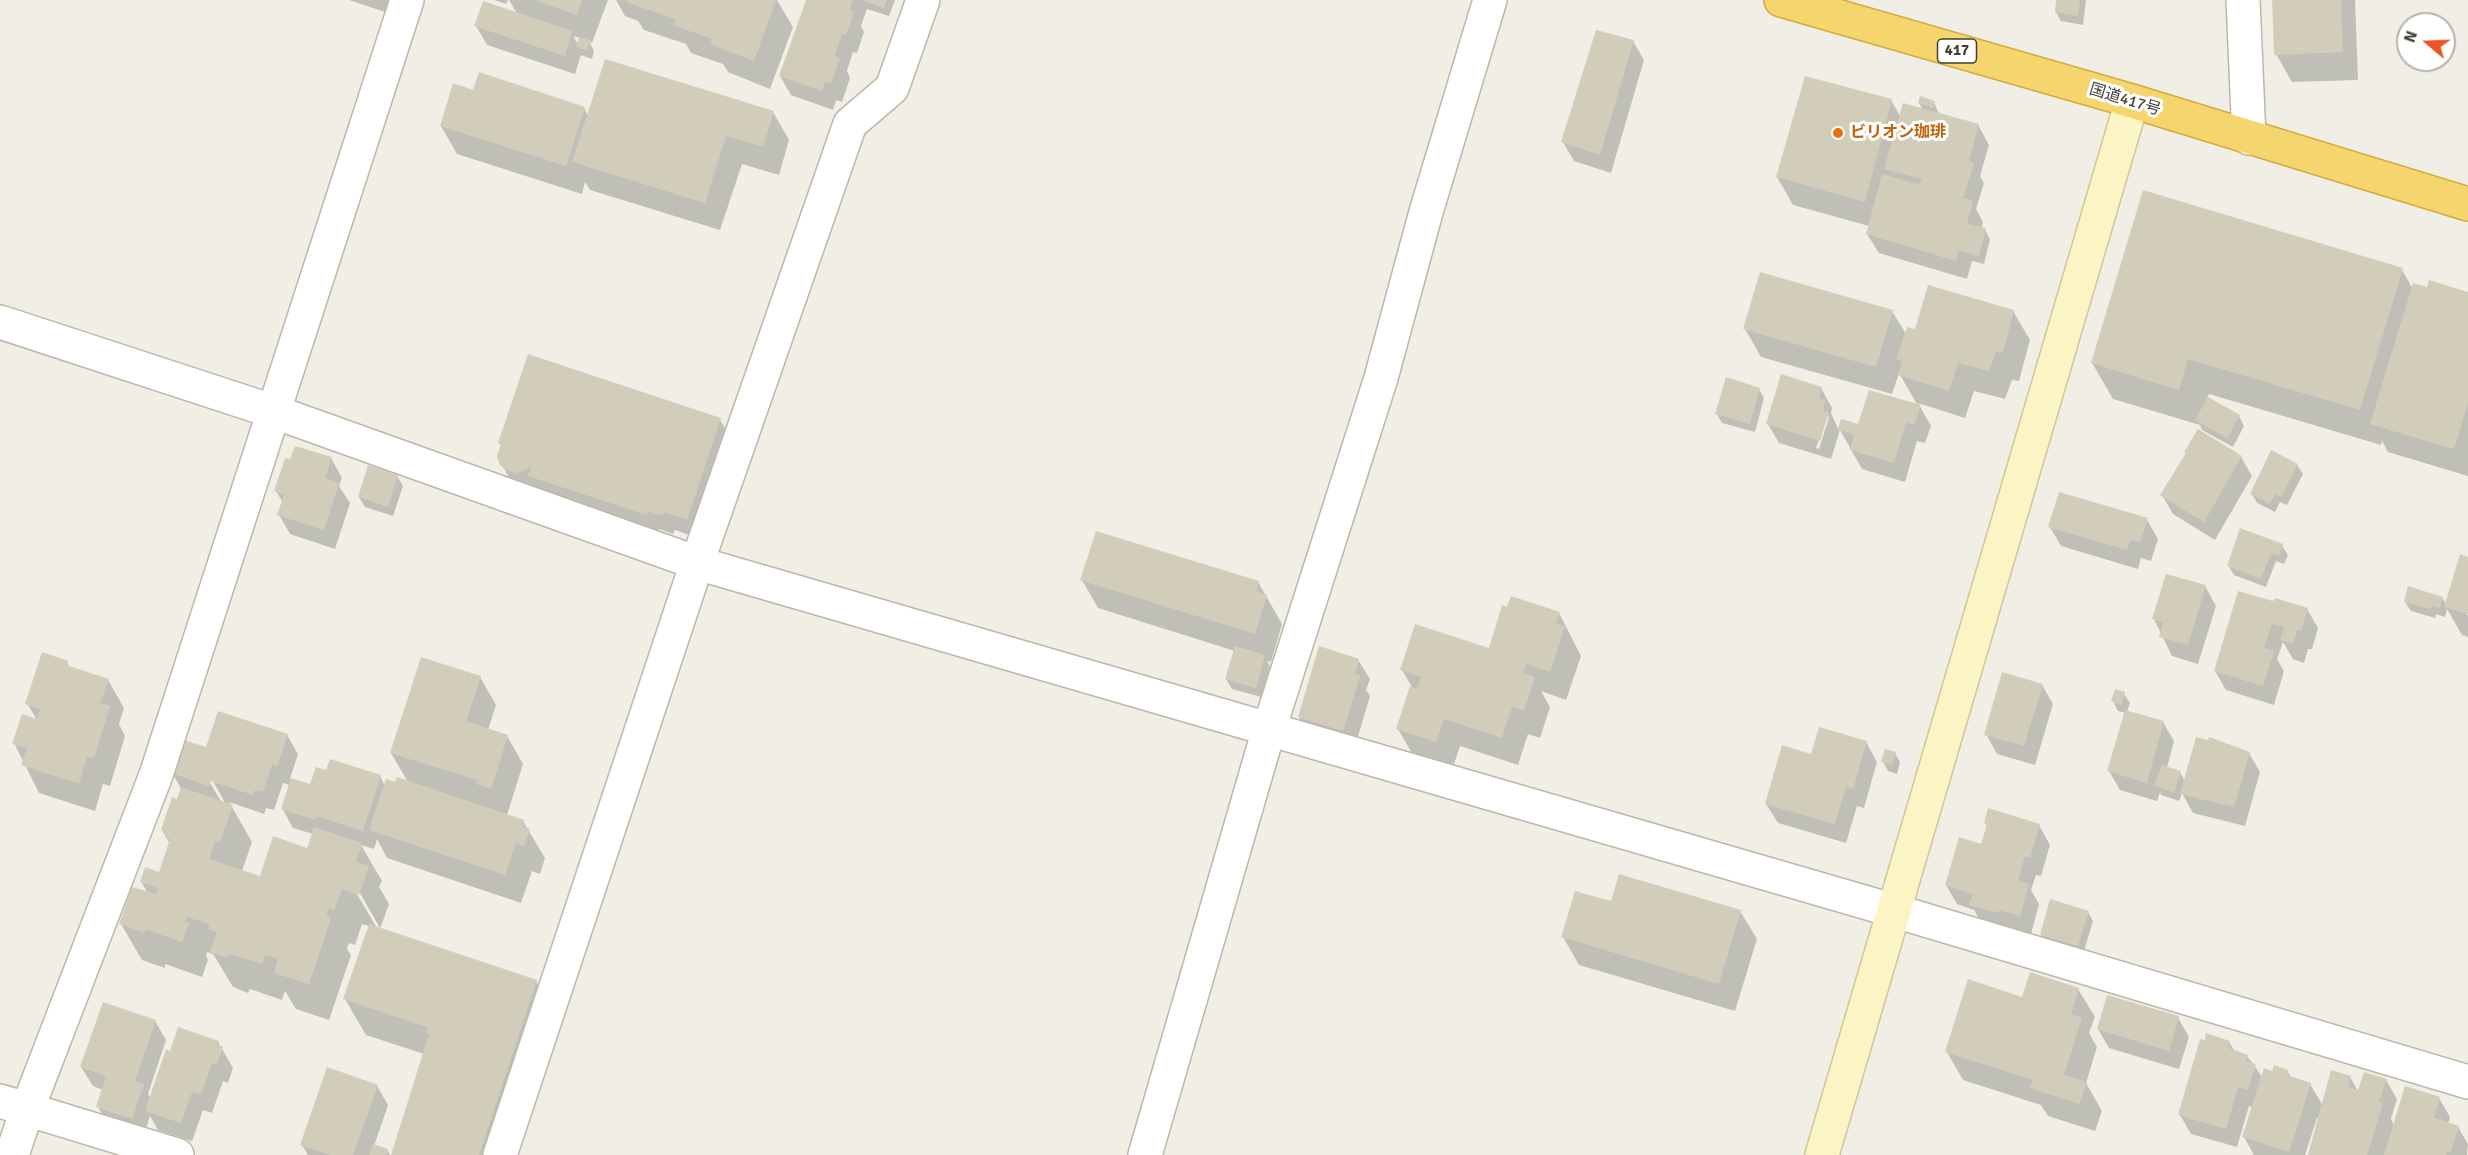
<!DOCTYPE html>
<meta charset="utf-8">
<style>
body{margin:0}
#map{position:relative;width:2468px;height:1155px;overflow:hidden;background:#f1efe5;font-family:Signika,sans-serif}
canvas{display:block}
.north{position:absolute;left:2396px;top:12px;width:60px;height:60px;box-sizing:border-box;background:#fff;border:2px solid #b4b2ae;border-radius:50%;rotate:289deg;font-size:16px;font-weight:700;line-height:24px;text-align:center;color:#433f35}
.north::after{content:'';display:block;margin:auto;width:21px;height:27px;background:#ed5421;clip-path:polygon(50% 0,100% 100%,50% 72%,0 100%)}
</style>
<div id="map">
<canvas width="2468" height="1155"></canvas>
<div class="north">N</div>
</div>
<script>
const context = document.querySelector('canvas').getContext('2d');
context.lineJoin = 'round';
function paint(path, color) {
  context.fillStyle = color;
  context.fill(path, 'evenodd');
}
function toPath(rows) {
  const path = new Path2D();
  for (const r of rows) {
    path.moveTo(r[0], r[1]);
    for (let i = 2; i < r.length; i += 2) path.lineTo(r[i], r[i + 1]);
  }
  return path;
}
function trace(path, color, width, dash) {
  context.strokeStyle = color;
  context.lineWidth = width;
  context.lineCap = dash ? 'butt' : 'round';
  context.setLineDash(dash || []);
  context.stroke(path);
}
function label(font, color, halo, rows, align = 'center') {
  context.font = font + ' Signika,"Noto Sans JP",sans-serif';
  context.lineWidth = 6;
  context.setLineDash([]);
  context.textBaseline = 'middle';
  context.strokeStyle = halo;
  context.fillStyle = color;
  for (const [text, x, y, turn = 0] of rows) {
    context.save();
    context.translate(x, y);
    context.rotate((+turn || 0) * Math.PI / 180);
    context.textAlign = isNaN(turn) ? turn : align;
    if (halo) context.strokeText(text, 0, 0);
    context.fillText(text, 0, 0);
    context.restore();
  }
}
paint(toPath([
 [349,0,396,0,391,14],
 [494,0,508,0,506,4],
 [509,0,608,0,592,43,589,41,594,51,592,59,581,55,575,74,487,45,476,26,518,15],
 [573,36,580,38,578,44],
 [616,0,777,0,793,27,770,89,728,72,723,64,691,53,686,44,644,30,638,21,625,16],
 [807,0,895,0,889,16,867,9,861,26,864,32,857,53,853,52,847,71,850,78,842,102,836,100,833,110,791,95,780,76],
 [2058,0,2086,0,2083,25,2061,21,2056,12],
 [2273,0,2355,0,2358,80,2292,82,2276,54],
 [1633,41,1644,60,1611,173,1574,161,1563,142],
 [474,91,584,108,588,116,773,112,789,140,779,175,742,164,720,230,590,190,585,182,582,194,457,154,441,126],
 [1891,100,1900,116,1923,110,1919,103,1934,102,1939,115,1978,125,1989,145,1980,176,1984,183,1976,209,1983,222,1981,229,1985,230,1990,239,1984,264,1972,261,1967,279,1879,253,1867,234,1869,226,1793,205,1777,177],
 [2402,270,2413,289,2468,294,2468,476,2388,452,2382,441,2381,445,2209,394,2207,399,2239,416,2244,426,2233,447,2202,430,2200,425,2113,399,2092,363],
 [1892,311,1906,334,2013,311,2030,340,2019,381,2012,380,2005,399,1974,391,1965,418,1918,403,1931,426,1925,443,1917,441,1905,482,1862,469,1840,430,1831,459,1779,443,1768,424,1821,388,1832,408,1831,413,1839,431,1842,421,1859,426,1918,406,1899,373,1892,394,1761,357,1745,329],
 [1827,415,1829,417,1819,449,1816,448],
 [1759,389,1764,398,1755,432,1722,423,1717,414],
 [720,420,731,439,698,538,675,530,673,534,659,529,657,533,516,490,500,461,502,447,499,443],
 [2241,457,2252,476,2215,540,2173,514,2162,495],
 [331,458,342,478,339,486,350,503,335,549,290,534,279,515,283,503,276,491,291,461],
 [2297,465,2303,474,2287,505,2280,502,2275,512,2257,503,2252,494],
 [397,476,403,486,393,516,365,507,359,497],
 [2147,520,2158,539,2151,561,2141,558,2138,569,2061,546,2050,527],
 [2282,546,2288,555,2284,564,2276,561,2266,587,2234,575,2228,565],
 [2468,558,2468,613,2466,612,2468,616,2468,637,2462,635,2447,609,2445,617,2436,614,2435,618,2411,611,2405,602,2442,598,2446,604],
 [1082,580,1258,582,1282,624,1271,662,1267,661,1270,666,1261,697,1232,689,1226,679,1235,651,1098,608],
 [2205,586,2216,606,2198,664,2172,656,2154,619],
 [2274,603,2307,609,2318,628,2312,649,2308,649,2304,663,2293,659,2283,642,2277,659,2284,671,2274,705,2226,690,2215,671],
 [1559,613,1581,656,1566,700,1541,691,1550,707,1540,738,1528,734,1518,765,1460,746,1452,770,1414,757,1398,729,1412,687,1402,670,1490,650],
 [1358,660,1370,679,1366,690,1370,696,1354,750,1310,736,1299,717],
 [67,662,70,668,108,680,124,708,119,724,125,736,110,786,103,784,95,811,39,793,14,743,37,720,27,703],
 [480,677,496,705,488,730,507,736,523,764,507,815,523,821,545,858,540,874,532,871,521,903,387,858,377,839,374,849,361,845,382,881,379,887,389,904,380,929,536,981,557,1017,511,1155,392,1155,424,1054,366,1035,345,999,369,926,362,924,355,945,349,943,347,949,351,955,329,1020,296,1009,285,991,282,1000,250,989,248,993,233,987,213,954,207,952,206,956,208,960,202,977,165,964,165,968,142,960,121,924,148,894,141,881,160,873,170,844,162,830,182,790,172,773,207,749,287,735,298,754,290,779,311,786,327,772,380,776,385,786,408,782,391,753],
 [209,774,225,803,222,803,206,776],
 [283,783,290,785,282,808,293,828,313,834,308,850,261,878,242,871,252,842,229,802,264,814,266,808,274,810],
 [357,888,380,928,377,928,354,889],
 [2042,685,2053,704,2035,765,1997,754,1986,734],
 [2124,694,2130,703,2127,712,2163,722,2174,741,2167,768,2180,772,2185,782,2249,753,2260,772,2245,826,2193,813,2182,793,2179,801,2161,795,2160,792,2157,801,2120,790,2109,771,2126,713,2118,711,2113,701],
 [1866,742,1877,762,1864,808,1857,806,1846,843,1778,823,1766,804,1812,755],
 [1895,753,1900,762,1897,774,1888,771,1883,762],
 [1985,823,2039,825,2050,845,2041,876,2036,875,2031,890,2039,904,2031,934,1982,924,1974,910,1957,904,1946,885,1982,846,1988,827],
 [1740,911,1757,939,1735,1011,1579,965,1563,937],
 [2088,912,2093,921,2083,954,2047,944,2042,935],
 [2078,989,2095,1017,2089,1033,2097,1047,2086,1083,2102,1111,2095,1131,2048,1116,2041,1105,1963,1080,1947,1052],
 [2178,1018,2189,1037,2179,1069,2109,1048,2098,1029],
 [155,1021,166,1040,148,1094,151,1099,171,1053,218,1042,233,1068,228,1083,223,1081,212,1113,203,1110,192,1141,158,1130,150,1116,143,1138,109,1126,98,1107,103,1090,93,1086,81,1067],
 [2229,1042,2235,1052,2247,1056,2263,1078,2273,1072,2287,1071,2292,1078,2310,1084,2323,1106,2350,1077,2359,1093,2386,1080,2397,1099,2391,1119,2394,1126,2439,1098,2450,1117,2448,1124,2458,1127,2468,1144,2467,1155,2310,1155,2319,1118,2317,1118,2305,1155,2254,1155,2244,1137,2253,1107,2249,1106,2237,1147,2191,1134,2180,1115],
 [377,1086,388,1105,374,1146,387,1150,390,1155,308,1155,302,1145]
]), '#0003');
paint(toPath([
 [535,0,582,0,577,15],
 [627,0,776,0,754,61,710,44,712,39,673,25,675,19,626,2],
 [806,0,853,0,849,10,854,12,846,35,842,34,835,56,840,58,831,83,825,81,822,91,779,76],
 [862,0,887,0,884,8],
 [2056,0,2080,0,2078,16,2055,12],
 [2272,0,2341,0,2343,52,2274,55],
 [483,1,572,31,565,56,474,26],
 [1596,30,1634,40,1600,155,1561,142],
 [579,37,590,40,587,50,576,47],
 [605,59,774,111,763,147,726,136,705,203,572,162],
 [479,72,585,107,566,166,440,126,453,83,473,90],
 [1805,76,1892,99,1865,202,1776,177],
 [1920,96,1935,101,1933,108,1918,103],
 [1903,103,1979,124,1969,161,1974,163,1963,198,1973,201,1967,224,1986,228,1979,256,1959,250,1956,261,1866,234,1882,174,1920,185,1922,179,1884,169],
 [2143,190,2403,268,2360,410,2188,359,2179,390,2091,363],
 [1760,272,1893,310,1876,367,1743,329],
 [2429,280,2468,292,2468,403,2454,449,2370,424,2413,283,2427,287],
 [1928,285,2014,310,2003,353,1996,352,1989,371,1958,363,1949,391,1898,375,1902,361,1896,359,1907,327,1915,329],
 [528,354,721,418,687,520,664,512,663,516,648,511,647,515,528,476,531,466,522,472,516,473,505,469,500,465,497,456,501,444,498,443],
 [1781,374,1822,387,1819,398,1825,401,1823,410,1829,412,1820,441,1766,424],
 [1726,377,1760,388,1750,424,1715,414],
 [1869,390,1921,405,1914,425,1906,422,1894,463,1850,450,1854,435,1838,429,1841,419,1858,424],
 [2208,397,2240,415,2227,438,2195,420],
 [2198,429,2242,456,2204,522,2160,495,2186,453,2184,452],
 [295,446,332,457,325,478,339,483,324,530,277,515,284,495,274,491,285,458,290,459],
 [2271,450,2298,464,2281,497,2275,494,2270,504,2250,494],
 [368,465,398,475,388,507,358,497],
 [2059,492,2148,518,2140,542,2130,540,2127,550,2048,527],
 [2240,528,2283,544,2279,556,2271,553,2261,579,2227,566],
 [1096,531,1259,581,1256,591,1267,595,1255,634,1080,580],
 [2460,554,2468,557,2468,614,2444,607],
 [2166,574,2206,585,2188,645,2159,637,2163,622,2152,619],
 [2408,586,2443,597,2440,608,2431,606,2430,609,2404,602],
 [2238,591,2273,601,2275,598,2308,608,2301,631,2297,630,2293,644,2280,640,2284,627,2272,624,2264,648,2274,651,2263,686,2214,671],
 [1511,596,1560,612,1556,623,1565,626,1550,672,1526,664,1523,673,1535,677,1524,711,1512,707,1502,738,1444,719,1436,742,1396,729,1410,686,1417,689,1421,677,1400,670,1415,624,1489,648,1502,605,1507,607],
 [1235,646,1265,655,1256,688,1225,679],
 [1319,646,1359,659,1355,674,1360,676,1343,731,1298,717],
 [42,652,68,661,66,665,109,679,100,703,110,706,94,758,87,757,79,784,21,765,27,748,12,744,22,714,37,719,40,709,25,704],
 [421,657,481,676,466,721,508,735,491,789,476,784,477,780,390,753],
 [2002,672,2043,684,2024,746,1984,735],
 [2115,689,2125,692,2122,705,2111,701],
 [2125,710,2164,721,2147,783,2107,771],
 [218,711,288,734,277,766,272,764,263,792,255,790,253,795,211,781,209,786,170,773,181,739,206,747],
 [1819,727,1867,741,1853,789,1846,787,1835,824,1765,804,1782,745,1811,754],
 [2196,737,2208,740,2209,737,2250,752,2234,807,2180,794],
 [1885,749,1896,752,1892,765,1881,762],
 [330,759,381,775,363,831,316,816,315,820,281,809,291,778,310,784,316,767,326,770],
 [2162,765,2181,771,2174,792,2154,786],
 [397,777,524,820,523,827,530,829,524,846,516,843,505,875,369,830,386,779,395,782],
 [181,787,233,805,220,842,215,841,209,859,260,876,273,836,307,848,314,827,362,843,356,862,369,866,359,895,342,889,334,910,329,908,326,916,331,918,309,984,274,973,278,959,265,955,262,964,229,954,228,958,210,952,217,932,208,929,210,924,187,917,185,922,189,923,182,942,145,929,145,933,119,924,132,887,156,894,158,888,140,882,145,867,159,872,170,839,165,837,165,832,161,830,172,797,177,799],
 [1988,808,2040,824,2030,858,2025,856,2018,880,2029,884,2020,916,1999,910,1998,913,1969,905,1973,894,1945,885,1959,837,1981,844,1987,824,1984,823],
 [1619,874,1741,910,1719,984,1561,937,1575,891,1611,901],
 [2050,899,2089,911,2078,946,2040,935],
 [369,924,537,980,479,1155,391,1155,429,1034,425,1033,427,1027,343,999],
 [2030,972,2079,988,2071,1014,2082,1018,2064,1075,2087,1082,2079,1104,2030,1088,2033,1080,1945,1052,1968,979,2022,997],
 [2107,995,2179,1016,2169,1051,2097,1029],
 [103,1002,156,1020,135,1081,144,1084,132,1119,96,1107,106,1076,80,1067],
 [178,1027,219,1041,218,1045,223,1047,217,1064,212,1063,201,1094,192,1092,181,1123,145,1111,166,1049,170,1051],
 [2206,1033,2230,1041,2228,1048,2248,1055,2246,1061,2256,1064,2248,1090,2238,1087,2226,1129,2178,1115,2200,1039,2205,1040],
 [2274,1065,2288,1070,2287,1075,2311,1083,2289,1152,2242,1137,2264,1068,2272,1071],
 [327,1067,378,1085,353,1155,330,1155,300,1145],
 [2331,1070,2351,1076,2348,1087,2358,1090,2364,1072,2387,1079,2379,1102,2383,1103,2367,1155,2308,1155],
 [2405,1086,2440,1097,2434,1118,2459,1126,2451,1152,2447,1151,2446,1155,2384,1155],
 [373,1144,388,1149,386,1155,369,1155]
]), '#d2ccbb');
const street = toPath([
 [2243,0,2249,138],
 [0,322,272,411,697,563,1895,911,2468,1082],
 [0,1101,177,1155],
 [12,1155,27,1110,156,775,407,0],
 [500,1155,697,563,850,124,892,88,923,0],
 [1145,1155,1269,729,1381,378,1426,212,1490,0]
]);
const secondary = toPath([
 [1822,1155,2132,101]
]);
const highway = toPath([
 [1781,0,2132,101,2468,204]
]);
trace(street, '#bcb7a8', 36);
trace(secondary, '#cfc597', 36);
trace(highway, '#d3ab3d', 36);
trace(street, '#fff', 33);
trace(secondary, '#fbf4c5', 33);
trace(highway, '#f5d56d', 33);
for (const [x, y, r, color] of [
 [1838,133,6,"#e8710a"]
]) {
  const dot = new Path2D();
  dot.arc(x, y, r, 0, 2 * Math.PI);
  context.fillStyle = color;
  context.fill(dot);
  trace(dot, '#fff', 2);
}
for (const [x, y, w] of [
 [1957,51,39]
]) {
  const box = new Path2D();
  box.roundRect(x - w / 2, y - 12, w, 24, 4.5);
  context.fillStyle = '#fff';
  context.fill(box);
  trace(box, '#433f35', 1.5);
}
label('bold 15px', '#433f35', null, [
 ["417",1957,51]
]);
label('16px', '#433f35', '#fff', [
 ["国道417号",2125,100,17]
]);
label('bold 16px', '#c56008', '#fff', [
 ["ビリオン珈琲",1850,133]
], 'left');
</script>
